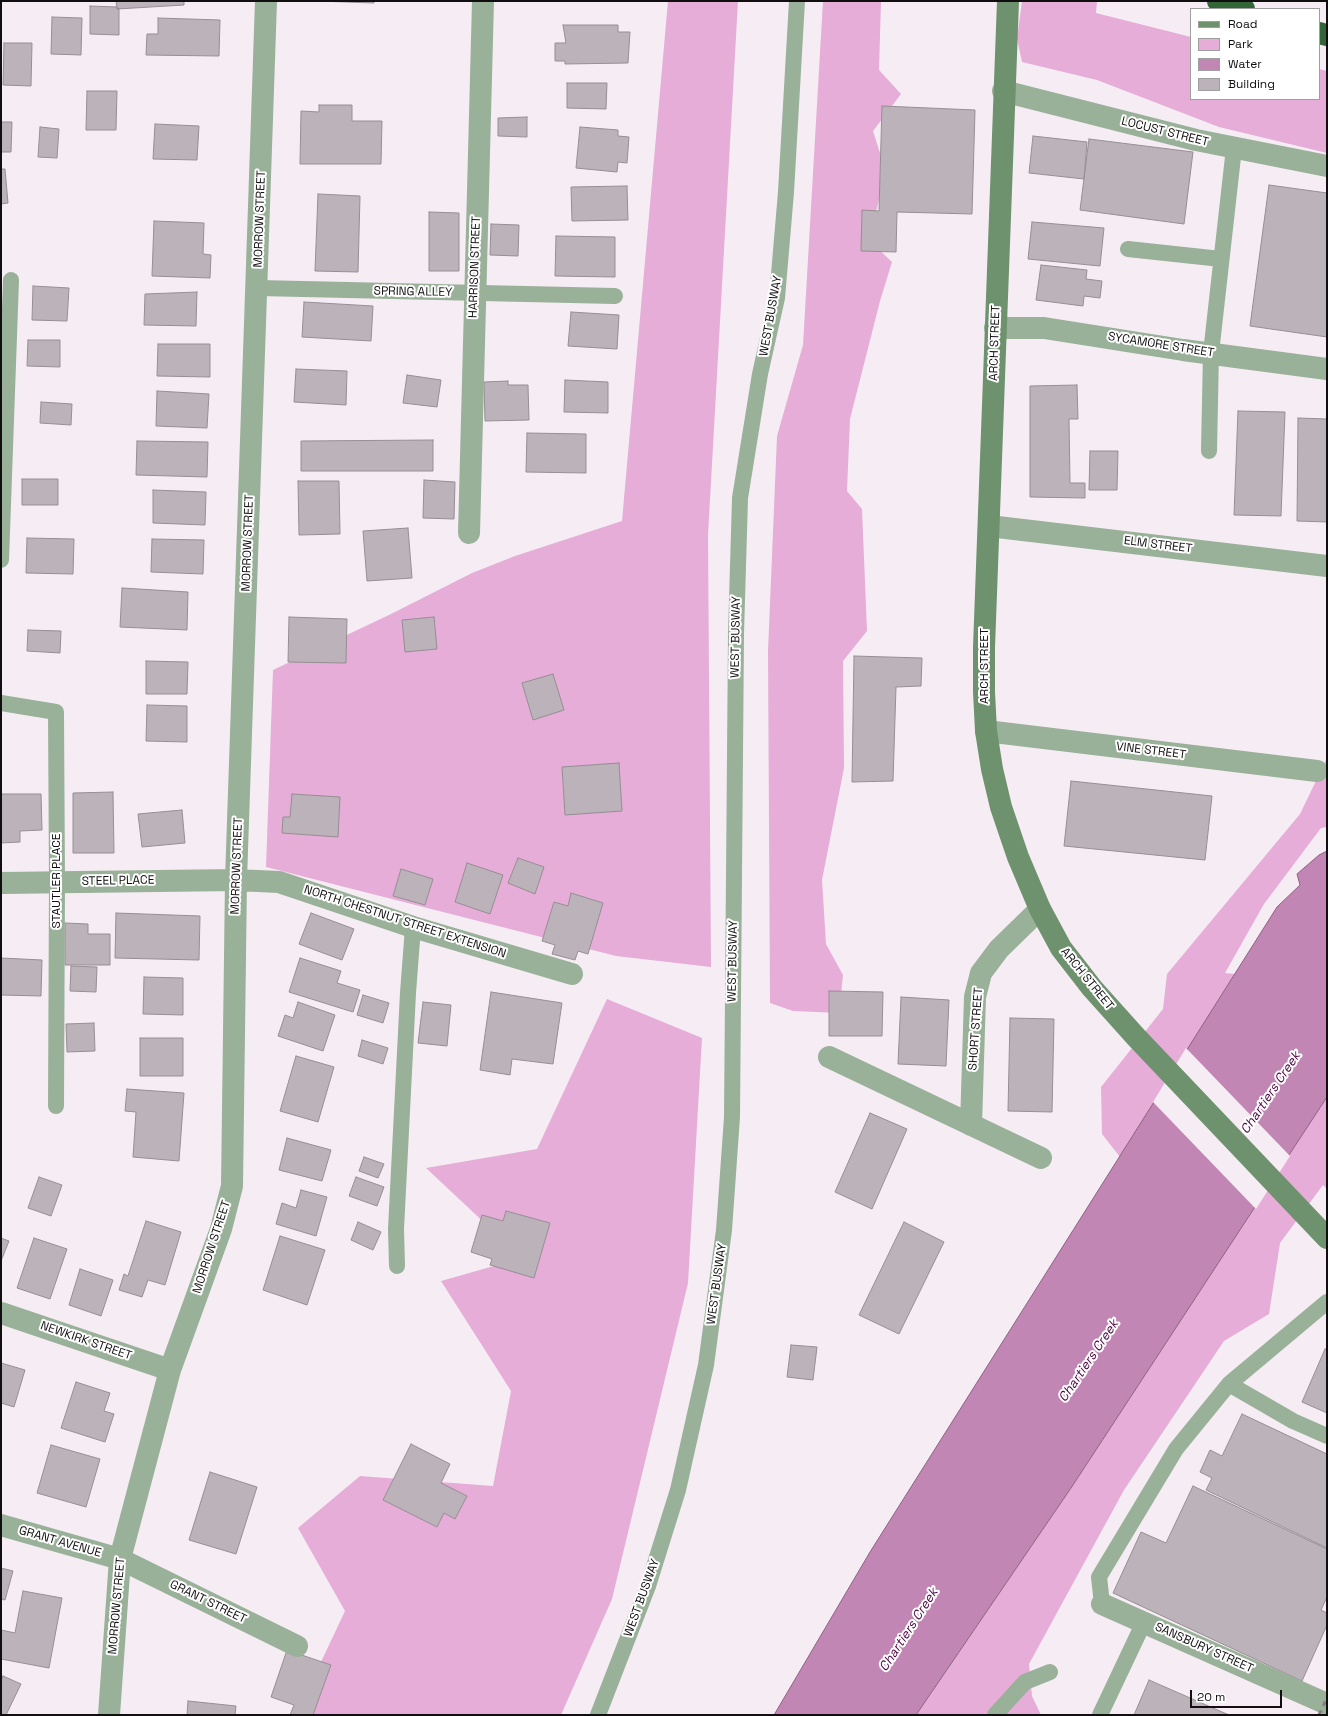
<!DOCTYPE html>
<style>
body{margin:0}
#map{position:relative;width:1328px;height:1716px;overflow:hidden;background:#f6edf4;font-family:"Space Grotesk",sans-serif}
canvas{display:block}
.frame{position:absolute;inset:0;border:2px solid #110e10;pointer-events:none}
.legend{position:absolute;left:1190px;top:8px;width:130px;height:92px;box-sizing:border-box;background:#fff;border:1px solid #a09f9f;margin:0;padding:5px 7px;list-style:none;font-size:12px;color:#110e10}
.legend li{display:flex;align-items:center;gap:8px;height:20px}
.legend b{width:20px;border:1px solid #a09f9f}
.scale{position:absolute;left:1190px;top:1690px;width:92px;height:18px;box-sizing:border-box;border:2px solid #110e10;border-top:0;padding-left:5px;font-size:12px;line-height:14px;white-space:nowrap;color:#110e10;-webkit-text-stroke:3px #fff;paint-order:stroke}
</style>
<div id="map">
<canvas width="1328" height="1716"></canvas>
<div class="frame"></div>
<ul class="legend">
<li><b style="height:5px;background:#6e916e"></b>Road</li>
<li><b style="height:11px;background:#e5add7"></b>Park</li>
<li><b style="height:11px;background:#c186b3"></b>Water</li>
<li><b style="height:11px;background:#bbb3b9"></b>Building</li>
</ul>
<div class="scale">20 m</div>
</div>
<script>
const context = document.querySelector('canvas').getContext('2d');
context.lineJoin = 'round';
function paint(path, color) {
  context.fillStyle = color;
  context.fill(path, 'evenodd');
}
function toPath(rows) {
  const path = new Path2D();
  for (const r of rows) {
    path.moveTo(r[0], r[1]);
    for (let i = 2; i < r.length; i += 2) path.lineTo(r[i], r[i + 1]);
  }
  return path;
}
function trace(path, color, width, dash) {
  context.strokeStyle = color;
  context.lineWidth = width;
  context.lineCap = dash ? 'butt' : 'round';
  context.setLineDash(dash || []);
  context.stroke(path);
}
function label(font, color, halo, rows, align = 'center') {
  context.font = font + ' "Space Grotesk",sans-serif';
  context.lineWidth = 4;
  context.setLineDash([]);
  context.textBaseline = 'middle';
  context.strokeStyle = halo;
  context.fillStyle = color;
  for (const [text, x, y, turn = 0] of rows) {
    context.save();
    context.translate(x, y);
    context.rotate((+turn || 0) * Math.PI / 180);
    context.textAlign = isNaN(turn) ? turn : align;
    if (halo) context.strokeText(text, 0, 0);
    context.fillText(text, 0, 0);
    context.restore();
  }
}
paint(toPath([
 [668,1,738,1,708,535,711,967,616,956,266,867,273,670,391,614,472,573,515,556,622,521],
 [823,1,881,1,879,70,901,94,873,131,886,172,869,240,892,262,880,301,850,419,847,491,862,509,867,631,843,661,844,768,822,880,826,944,843,975,839,1013,793,1011,770,1003,768,651,777,436,803,345],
 [1022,1,1097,1,1096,13,1191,37,1191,99,1319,99,1319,69,1327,71,1327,153,1219,127,1097,80,1022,62,1017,39],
 [1327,758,1327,827,1321,828,1264,904,1225,973,1235,974,1120,1157,1102,1134,1101,1087,1163,1009,1167,974,1300,814],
 [607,999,702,1038,688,1283,612,1599,561,1715,296,1715,345,1611,298,1528,360,1476,493,1486,511,1391,441,1281,522,1258,426,1168,537,1149],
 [1327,1097,1327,1189,1323,1185,1280,1243,1269,1314,1224,1341,1124,1490,1029,1664,1032,1696,1041,1715,916,1715,1071,1488]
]), '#e5add7');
const water = toPath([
 [1327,851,1327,1097,1071,1488,916,1715,774,1715,870,1552,1277,907,1300,885,1297,874,1319,855,1327,851]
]);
paint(water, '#c186b3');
trace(water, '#8c6282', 1);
paint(toPath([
 [1186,1048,1290,1156,1256,1209,1153,1102]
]), '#f6edf4');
const building = toPath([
 [116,1,184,1,184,5,117,9,116,1],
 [317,1,374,1,374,3,317,1],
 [90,6,117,7,117,9,119,8,119,35,90,34,90,6],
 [52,17,82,18,81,55,51,54,52,17],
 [158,18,220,20,219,56,146,55,147,34,158,34,158,18],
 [563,25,618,25,618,32,630,32,628,63,565,64,565,61,555,61,555,43,566,43,563,25],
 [4,43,32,43,31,86,3,85,4,43],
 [567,83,607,83,606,109,567,108,567,83],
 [87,91,117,91,116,130,86,130,87,91],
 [319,105,352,105,352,121,382,121,381,164,300,164,301,111,319,112,319,105],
 [882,106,975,110,972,214,897,212,896,252,861,251,862,210,879,211,882,106],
 [527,117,527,137,498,136,498,118,527,117],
 [1,122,12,122,11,152,1,152,1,122],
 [155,124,199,126,197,160,153,159,155,124],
 [40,127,59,129,57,158,38,157,40,127],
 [580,127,618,130,618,136,629,137,627,163,618,162,617,172,576,168,580,127],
 [1033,136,1087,142,1084,179,1029,173,1033,136],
 [1089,139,1193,152,1184,224,1080,210,1089,139],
 [1,169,5,169,8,203,1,204,1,169],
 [1269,185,1327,193,1327,337,1250,326,1269,185],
 [627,186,628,220,572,221,571,187,627,186],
 [318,194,360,196,358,272,315,271,318,194],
 [429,212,459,213,459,271,429,271,429,212],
 [154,221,204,223,203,254,211,255,210,278,152,276,154,221],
 [1032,222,1104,228,1100,266,1028,259,1032,222],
 [491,224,519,225,518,256,490,255,491,224],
 [556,236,615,237,615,277,555,276,556,236],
 [1041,265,1087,270,1086,279,1102,281,1100,298,1084,296,1083,306,1036,300,1041,265],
 [33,286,69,288,67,321,32,320,33,286],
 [197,292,196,326,144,325,145,294,197,292],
 [304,302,373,306,371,341,302,337,304,302],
 [571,312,619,315,617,349,568,346,571,312],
 [28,340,60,340,60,367,27,366,28,340],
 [158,344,210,344,210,377,157,376,158,344],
 [296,369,347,371,346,405,294,402,296,369],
 [407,375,441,380,437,407,403,403,407,375],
 [565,380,608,382,608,413,564,412,565,380],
 [508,381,508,385,528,385,529,420,485,421,484,382,508,381],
 [1077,385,1078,419,1069,419,1070,483,1085,483,1085,498,1030,497,1030,386,1077,385],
 [157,391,209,394,207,428,156,426,157,391],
 [41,402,72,404,71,425,40,423,41,402],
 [1238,411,1285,412,1281,516,1234,515,1238,411],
 [1298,418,1327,419,1327,522,1297,521,1298,418],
 [527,433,586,434,586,473,526,472,527,433],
 [433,440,433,471,301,471,301,441,433,440],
 [137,441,208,442,207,477,136,475,137,441],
 [1090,451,1118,451,1117,490,1089,490,1090,451],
 [22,479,58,479,58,505,22,505,22,479],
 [424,480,455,482,454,519,423,518,424,480],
 [298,481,339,481,340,534,299,535,298,481],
 [153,490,206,492,205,525,153,523,153,490],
 [408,528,412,578,367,581,363,531,408,528],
 [27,538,74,539,73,574,26,573,27,538],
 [152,539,204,540,203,574,151,572,152,539],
 [122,588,188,592,187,630,120,627,122,588],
 [289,617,347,619,346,663,288,662,289,617],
 [434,617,437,649,405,652,402,620,434,617],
 [28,630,61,631,60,653,27,651,28,630],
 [854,656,922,658,921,686,896,687,893,781,852,782,854,656],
 [146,661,188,662,187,694,146,694,146,661],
 [553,674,564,710,533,720,522,683,553,674],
 [147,705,187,706,187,742,146,741,147,705],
 [619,763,622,811,565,815,562,767,619,763],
 [1071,781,1212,796,1205,860,1064,846,1071,781],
 [113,792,114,853,73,853,73,793,113,792],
 [1,794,41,794,42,830,20,831,20,842,1,843,1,794],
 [292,794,340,797,338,837,282,833,283,817,290,817,292,794],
 [182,810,185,843,142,847,138,814,182,810],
 [518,858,544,867,535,894,508,883,518,858],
 [467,863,503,875,490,914,455,902,467,863],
 [401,869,433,879,425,905,393,896,401,869],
 [571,893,603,903,588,954,578,951,575,960,552,954,555,945,542,941,554,902,568,906,571,893],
 [116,913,200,916,199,960,115,958,116,913],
 [311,913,354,929,342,960,299,944,311,913],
 [65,923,88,924,88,934,110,934,110,965,65,965,65,923],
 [1,958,42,960,41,996,1,995,1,958],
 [300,958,341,971,337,983,360,990,353,1012,289,992,300,958],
 [71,966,97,967,96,992,70,991,71,966],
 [144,977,183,978,183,1015,143,1014,144,977],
 [829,991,883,992,882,1036,829,1036,829,991],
 [491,992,562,1003,553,1064,512,1059,510,1075,480,1070,491,992],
 [363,995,389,1003,383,1023,357,1015,363,995],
 [901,997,949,1000,946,1066,898,1064,901,997],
 [298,1002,335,1015,323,1051,278,1036,285,1015,293,1018,298,1002],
 [423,1002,451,1005,447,1046,418,1043,423,1002],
 [1010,1018,1054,1019,1052,1112,1008,1111,1010,1018],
 [94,1023,95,1051,67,1052,66,1024,94,1023],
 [140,1038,183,1038,183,1076,140,1076,140,1038],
 [362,1040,388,1048,383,1064,358,1056,362,1040],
 [296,1056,334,1067,318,1122,280,1111,296,1056],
 [127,1089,184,1093,179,1161,133,1157,136,1112,125,1111,127,1089],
 [870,1113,907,1129,872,1209,835,1192,870,1113],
 [287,1138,331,1150,322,1181,279,1170,287,1138],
 [364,1157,384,1164,378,1178,359,1171,364,1157],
 [39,1177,62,1185,51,1216,28,1208,39,1177],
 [356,1177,384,1187,377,1206,349,1196,356,1177],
 [301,1190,327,1197,316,1236,276,1224,282,1203,296,1208,301,1190],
 [506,1211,550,1223,534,1278,490,1265,492,1259,471,1252,482,1215,503,1221,506,1211],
 [146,1221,181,1232,165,1285,148,1280,142,1297,119,1290,124,1274,128,1276,146,1221],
 [358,1222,381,1232,373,1250,351,1240,358,1222],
 [904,1222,944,1242,899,1334,859,1315,904,1222],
 [280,1236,325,1250,307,1305,263,1290,280,1236],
 [1,1238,9,1241,1,1261,1,1238],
 [34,1238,67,1249,50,1299,17,1288,34,1238],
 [80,1269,113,1280,101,1316,69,1305,80,1269],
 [791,1345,817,1347,813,1380,787,1377,791,1345],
 [1325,1349,1327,1349,1327,1413,1302,1402,1325,1349],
 [1,1363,25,1370,14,1407,1,1403,1,1363],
 [76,1382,110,1393,104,1411,114,1414,105,1442,61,1428,76,1382],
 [1242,1414,1327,1454,1327,1548,1206,1490,1212,1478,1200,1472,1210,1450,1222,1456,1242,1414],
 [411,1444,450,1464,441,1483,467,1496,455,1519,444,1513,437,1527,383,1500,411,1444],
 [51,1445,100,1459,86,1507,37,1493,51,1445],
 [210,1472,257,1487,236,1554,189,1540,210,1472],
 [1193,1486,1327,1549,1327,1597,1321,1610,1327,1613,1327,1625,1302,1681,1113,1593,1141,1532,1166,1543,1193,1486],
 [1,1568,13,1571,5,1600,1,1599,1,1568],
 [23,1591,62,1598,49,1668,1,1659,1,1630,15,1633,23,1591],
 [287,1650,331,1665,313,1715,290,1715,294,1705,271,1697,287,1650],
 [3,1676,21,1684,6,1715,1,1715,1,1681,3,1676],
 [1149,1680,1229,1715,1134,1715,1149,1680],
 [188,1701,236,1706,235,1715,187,1715,188,1701]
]);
paint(building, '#bbb3b9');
trace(building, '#978e94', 1);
trace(toPath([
 [1128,249,1221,259],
 [258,288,615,296],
 [1209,451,1211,353,1234,148],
 [1,560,11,280],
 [1,703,56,712,57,882,56,1106],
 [397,1266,396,1229,408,993,413,927],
 [1229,1384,1293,1421,1327,1436],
 [1102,1604,1099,1577,1176,1449,1229,1384,1327,1302],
 [598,1715,648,1586,678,1490,706,1365,724,1230,732,1117,736,634,740,498,760,374,777,298,786,192,797,1],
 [995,1715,1025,1682,1050,1672],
 [1100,1715,1144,1622]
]), '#99b099', 16);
trace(toPath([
 [1003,91,1196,140,1327,166],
 [995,328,1044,328,1183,350,1327,369],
 [989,526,1327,566],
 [469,533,483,1],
 [986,731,1317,771],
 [1,883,236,880,279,882,413,927,572,974],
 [829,1057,1041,1158],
 [971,1125,975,997,981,973,999,949,1040,909],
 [1,1313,170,1370],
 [1,1525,120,1559,297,1646],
 [1102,1604,1327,1704],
 [109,1715,120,1559,170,1370,221,1229,232,1186,236,880,266,1]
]), '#99b099', 22);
trace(toPath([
 [1008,1,984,647,984,692,986,731,992,769,1001,807,1018,857,1040,909,1061,948,1092,988,1136,1037,1327,1238]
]), '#6e916e', 22);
trace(toPath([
 [1218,1,1244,9],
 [1319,33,1327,35]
]), '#326636', 22);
trace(toPath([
 [1319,1715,1327,1698]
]), '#868085', 3, [5, 5]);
label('12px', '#110e10', '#fff', [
 ["LOCUST STREET",1165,132,14],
 ["MORROW STREET",260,219,-88],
 ["HARRISON STREET",475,267,-88],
 ["SPRING ALLEY",413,292,1],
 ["WEST BUSWAY",771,316,-80],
 ["ARCH STREET",995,343,-88],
 ["SYCAMORE STREET",1161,345,9],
 ["MORROW STREET",248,543,-88],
 ["ELM STREET",1158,545,7],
 ["WEST BUSWAY",736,637,-89],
 ["ARCH STREET",985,666,-90],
 ["VINE STREET",1151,751,7],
 ["MORROW STREET",237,866,-88],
 ["STAUTLER PLACE",57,881,-90],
 ["STEEL PLACE",118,881,-1],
 ["NORTH CHESTNUT STREET EXTENSION",405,922,18],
 ["WEST BUSWAY",733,961,-89],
 ["ARCH STREET",1087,979,51],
 ["SHORT STREET",976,1029,-86],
 ["MORROW STREET",212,1247,-72],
 ["WEST BUSWAY",717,1284,-82],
 ["NEWKIRK STREET",86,1341,19],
 ["GRANT AVENUE",60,1542,16],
 ["WEST BUSWAY",642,1598,-70],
 ["GRANT STREET",208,1602,26],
 ["MORROW STREET",117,1606,-85],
 ["SANSBURY STREET",1204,1648,24]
]);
label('italic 13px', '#4d0342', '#fff', [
 ["Chartiers Creek",1271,1093,-56],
 ["Chartiers Creek",1089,1361,-56],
 ["Chartiers Creek",909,1630,-57]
]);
</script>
